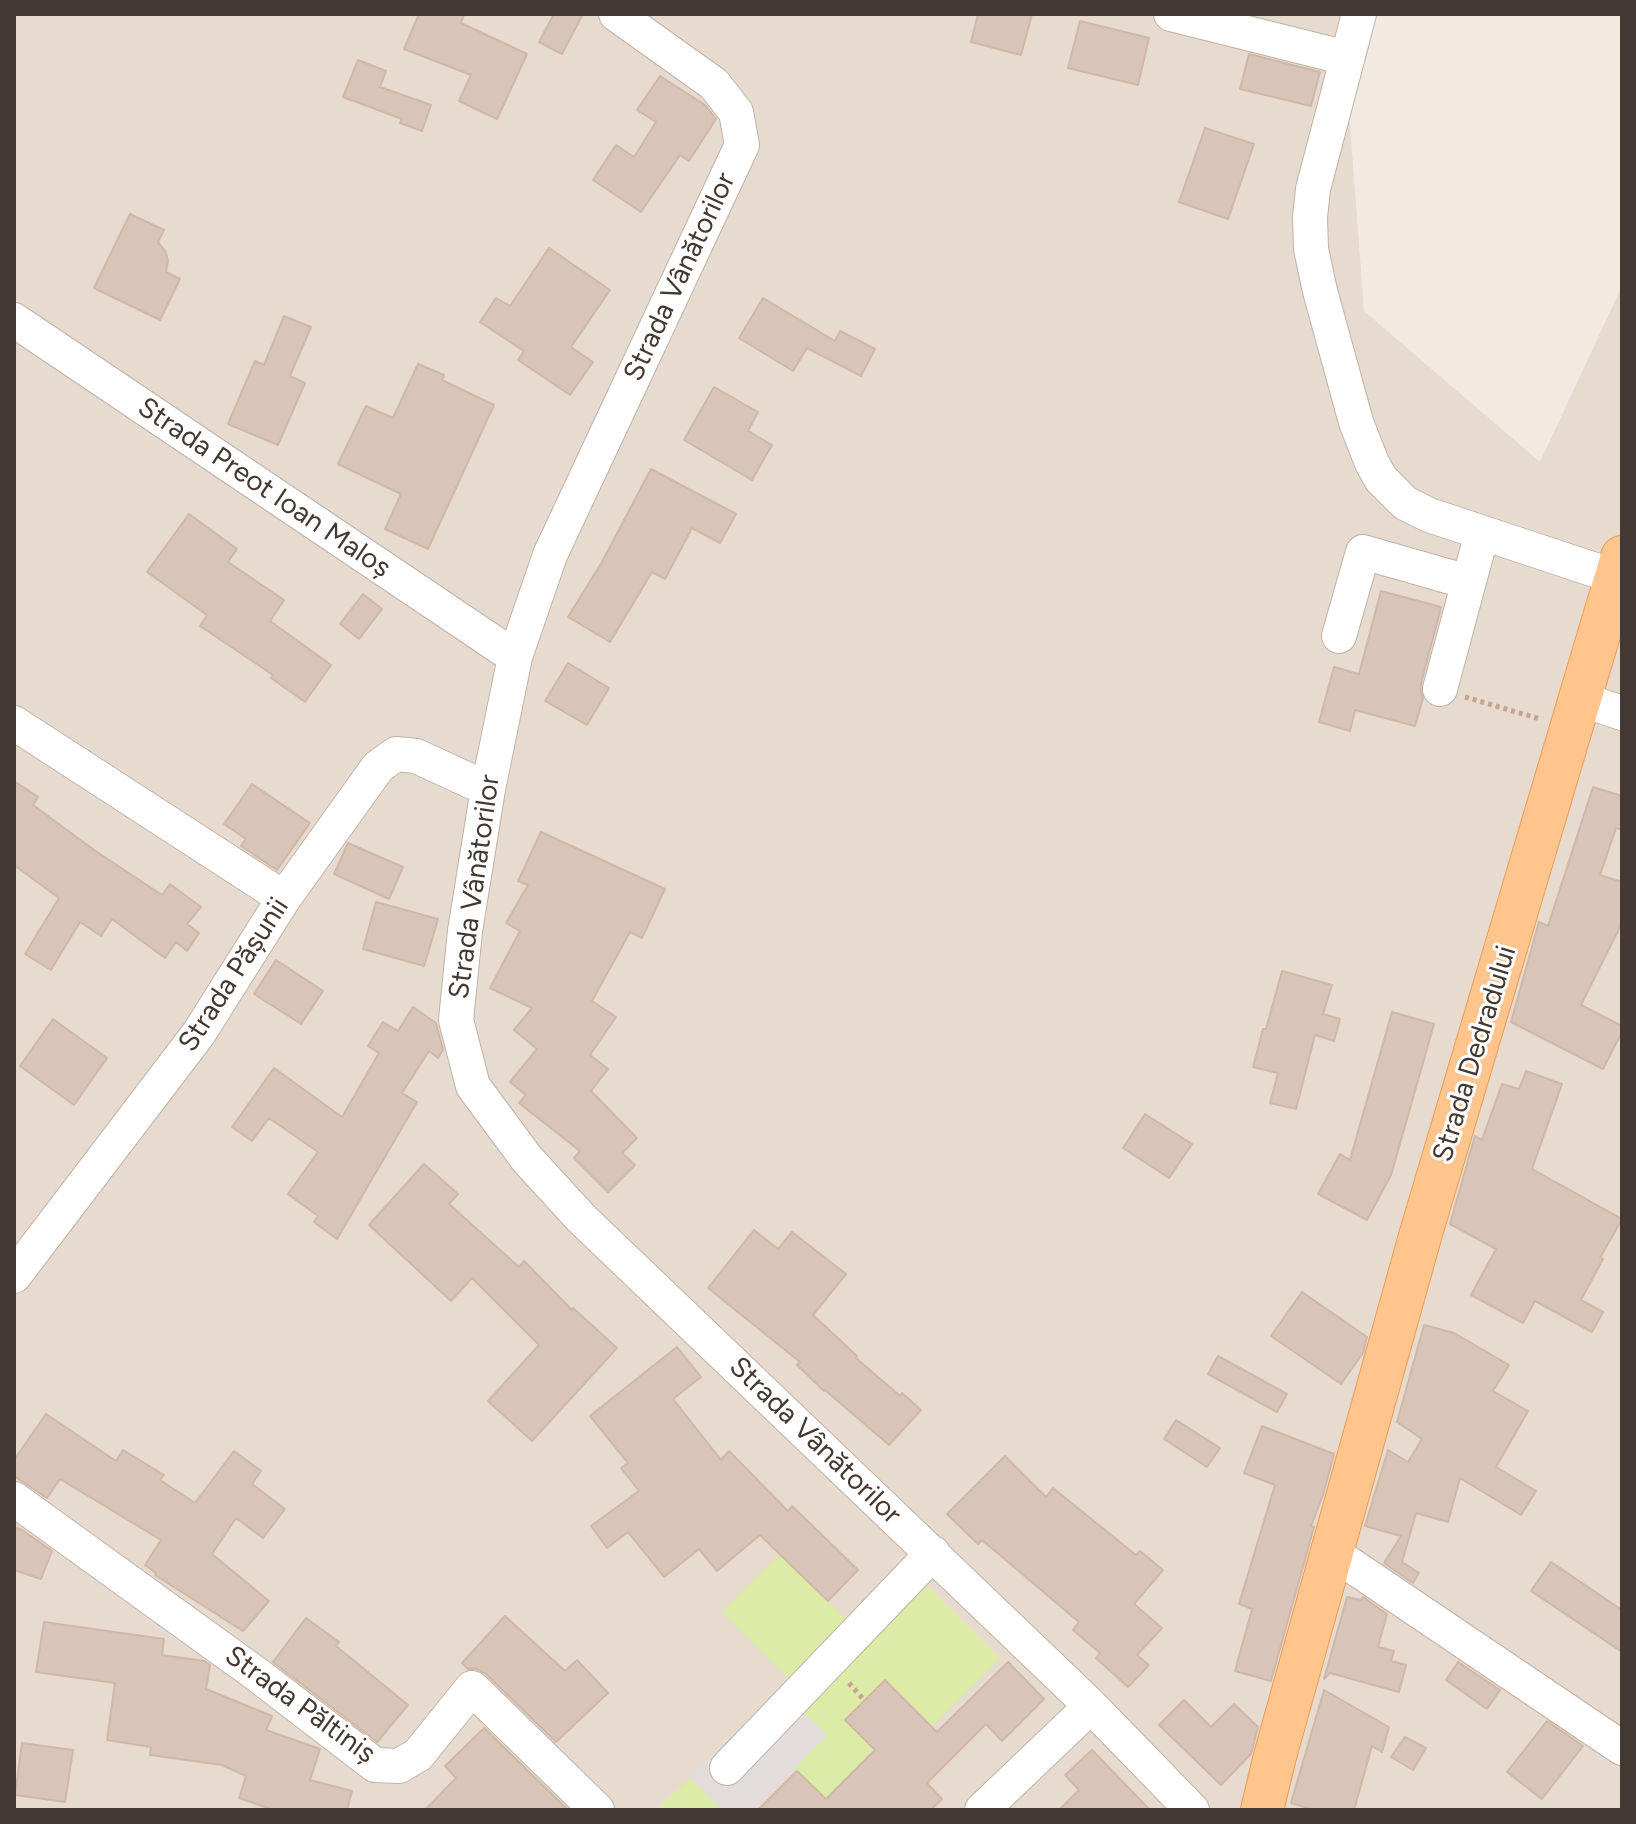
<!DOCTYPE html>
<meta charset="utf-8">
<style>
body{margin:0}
#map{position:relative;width:1636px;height:1824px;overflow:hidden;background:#f2e9e1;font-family:Figtree,sans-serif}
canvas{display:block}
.frame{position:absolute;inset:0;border:16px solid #443932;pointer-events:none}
</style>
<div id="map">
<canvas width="1636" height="1824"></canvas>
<div class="frame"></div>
</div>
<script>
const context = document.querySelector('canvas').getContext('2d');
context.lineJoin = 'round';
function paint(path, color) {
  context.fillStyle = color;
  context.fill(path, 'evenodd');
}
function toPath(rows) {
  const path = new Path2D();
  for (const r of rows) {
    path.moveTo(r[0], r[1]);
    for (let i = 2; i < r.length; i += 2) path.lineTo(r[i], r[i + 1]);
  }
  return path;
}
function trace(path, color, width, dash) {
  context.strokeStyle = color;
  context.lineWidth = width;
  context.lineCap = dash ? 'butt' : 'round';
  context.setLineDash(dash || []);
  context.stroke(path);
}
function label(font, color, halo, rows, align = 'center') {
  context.font = font + ' Figtree,sans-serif';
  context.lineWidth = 6;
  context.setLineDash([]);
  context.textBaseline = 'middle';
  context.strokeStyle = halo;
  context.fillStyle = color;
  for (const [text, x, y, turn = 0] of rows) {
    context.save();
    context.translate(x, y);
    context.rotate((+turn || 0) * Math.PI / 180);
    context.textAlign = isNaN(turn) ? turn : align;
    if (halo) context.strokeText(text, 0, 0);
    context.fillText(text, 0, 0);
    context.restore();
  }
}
paint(toPath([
 [14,14,1339,14,1342,20,1364,311,1540,462,1622,286,1622,1810,14,1810]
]), '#e7dace');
paint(toPath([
 [780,1554,847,1620,789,1679,722,1612],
 [923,1581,1000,1658,849,1810,837,1810,794,1768,827,1735,798,1707],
 [690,1778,723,1810,655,1810]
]), '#dceba5');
paint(toPath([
 [904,1564,799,1707,827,1735,795,1767,797,1771,758,1810,723,1810,690,1778]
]), '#e2dddb');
const building = toPath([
 [419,14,464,14,461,23,527,54,497,119,459,101,471,75,404,49,419,14],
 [554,14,583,14,562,54,539,42,554,14],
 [978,14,1032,14,1021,55,971,42,978,14],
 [1080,21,1149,38,1138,85,1068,68,1080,21],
 [1249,54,1320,72,1311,106,1240,89,1249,54],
 [358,60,386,71,380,87,431,105,422,131,400,123,402,119,343,97,358,60],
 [660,76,705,105,716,119,689,161,680,155,641,212,593,180,616,145,634,157,656,122,637,110,660,76],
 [1205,128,1254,144,1228,219,1179,202,1205,128],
 [130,214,164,230,158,242,165,251,168,260,166,272,180,279,160,320,94,288,130,214],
 [549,248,610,290,571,347,593,362,570,395,518,360,524,351,480,322,496,298,510,306,549,248],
 [763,298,835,341,840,331,875,349,861,376,807,348,793,371,739,338,763,298],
 [284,316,311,327,290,376,305,383,278,445,228,424,255,361,264,365,284,316],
 [418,364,444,375,442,380,494,405,428,549,385,529,401,494,338,464,366,406,393,418,418,364],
 [714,387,758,412,748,431,772,445,752,480,684,440,714,387],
 [651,469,736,514,720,543,692,528,665,579,652,572,610,642,568,617,602,562,651,469],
 [189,514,237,549,228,562,284,600,270,621,331,665,305,702,271,678,273,675,200,626,207,615,147,572,189,514],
 [1381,591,1441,607,1421,684,1421,693,1423,698,1415,726,1355,710,1350,731,1319,722,1334,667,1359,674,1381,591],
 [363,594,382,609,359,639,340,624,363,594],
 [568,663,609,688,587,725,545,701,568,663],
 [14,781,38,797,33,805,94,850,162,895,170,884,201,907,187,924,199,933,187,951,176,942,165,958,112,919,101,936,80,922,51,970,25,954,59,898,14,865,14,781],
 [252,784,310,823,277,870,241,846,246,839,224,824,252,784],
 [1593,787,1622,796,1622,830,1616,828,1600,875,1622,882,1622,919,1618,931,1581,1005,1622,1026,1622,1032,1603,1069,1511,1022,1539,922,1548,926,1593,787],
 [541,832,665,889,642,938,630,932,592,1001,616,1017,590,1055,608,1069,591,1091,637,1138,622,1153,635,1165,608,1192,574,1158,580,1151,519,1103,526,1095,510,1082,537,1049,514,1030,532,1008,490,988,520,931,506,923,528,885,518,881,541,832],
 [348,843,403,867,389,899,334,874,348,843],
 [376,902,438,919,424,966,363,949,376,902],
 [276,960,323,991,301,1024,254,994,276,960],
 [1282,971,1332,985,1323,1014,1340,1019,1334,1041,1315,1035,1296,1109,1270,1103,1278,1073,1253,1067,1263,1029,1266,1029,1282,971],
 [413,1007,436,1023,443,1050,438,1058,429,1051,402,1093,417,1102,337,1239,314,1222,318,1216,288,1194,318,1152,269,1118,252,1141,232,1127,274,1068,342,1117,379,1053,368,1046,383,1022,398,1031,413,1007],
 [1392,1012,1434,1024,1391,1175,1367,1220,1318,1194,1340,1154,1350,1160,1392,1012],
 [53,1019,107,1058,74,1105,20,1066,53,1019],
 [1526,1071,1562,1084,1532,1169,1622,1219,1600,1258,1603,1259,1581,1300,1603,1312,1592,1332,1535,1301,1523,1323,1471,1295,1496,1249,1450,1224,1475,1136,1482,1140,1502,1084,1519,1089,1526,1071],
 [1145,1114,1192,1144,1169,1178,1123,1148,1145,1114],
 [424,1164,458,1194,449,1204,519,1267,524,1261,572,1310,573,1308,617,1348,532,1441,488,1401,539,1345,472,1278,451,1301,369,1225,424,1164],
 [754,1230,778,1249,792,1232,846,1274,813,1315,857,1356,856,1358,900,1396,902,1393,921,1410,889,1445,825,1390,824,1391,797,1365,800,1362,708,1288,754,1230],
 [1302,1292,1367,1337,1363,1353,1341,1384,1271,1336,1302,1292],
 [1424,1325,1454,1333,1509,1365,1493,1391,1528,1411,1496,1467,1536,1491,1521,1515,1460,1478,1448,1522,1416,1513,1402,1562,1419,1573,1413,1583,1384,1563,1401,1536,1365,1526,1388,1450,1408,1462,1422,1439,1397,1422,1424,1325],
 [677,1347,701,1377,673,1399,721,1460,729,1451,788,1511,792,1506,858,1570,828,1601,760,1535,717,1571,699,1549,664,1577,628,1532,607,1548,591,1526,639,1491,621,1468,628,1463,590,1416,677,1347],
 [1218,1356,1287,1394,1277,1412,1208,1374,1218,1356],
 [46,1414,116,1461,123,1450,164,1475,160,1480,195,1503,234,1451,261,1471,252,1484,285,1509,263,1538,236,1518,212,1554,269,1601,243,1631,155,1575,156,1573,145,1565,161,1540,60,1479,47,1498,14,1476,14,1460,46,1414],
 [1176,1420,1220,1448,1207,1467,1164,1439,1176,1420],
 [1262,1426,1334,1454,1323,1495,1311,1526,1314,1527,1271,1681,1235,1671,1252,1609,1239,1604,1275,1485,1244,1473,1262,1426],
 [1005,1456,1046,1497,1053,1488,1136,1555,1140,1551,1163,1570,1134,1604,1162,1628,1137,1655,1149,1665,1128,1687,1096,1658,1100,1653,1073,1630,1079,1622,982,1540,978,1544,947,1514,1005,1456],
 [14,1527,22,1530,52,1551,41,1579,14,1570,14,1527],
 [1551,1562,1622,1610,1622,1652,1531,1591,1551,1562],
 [1347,1597,1361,1600,1363,1597,1387,1614,1378,1647,1394,1651,1391,1661,1406,1665,1399,1692,1330,1673,1324,1679,1347,1597],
 [505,1616,565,1671,577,1660,608,1693,556,1742,486,1674,477,1669,468,1669,462,1663,505,1616],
 [306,1618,339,1642,336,1646,408,1705,377,1742,273,1662,306,1618],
 [44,1622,164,1639,162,1655,204,1661,210,1665,206,1689,272,1716,266,1730,320,1749,310,1780,352,1791,347,1810,274,1810,239,1798,246,1776,222,1765,150,1755,151,1747,107,1740,115,1683,36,1672,44,1622],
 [1008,1662,1044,1699,1002,1741,986,1724,927,1783,942,1799,931,1810,758,1810,797,1771,826,1799,875,1750,845,1720,885,1680,937,1732,1008,1662],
 [1458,1662,1500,1690,1487,1709,1446,1680,1458,1662],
 [1324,1690,1389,1727,1382,1752,1372,1746,1354,1810,1314,1810,1291,1803,1324,1690],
 [1184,1700,1211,1727,1234,1704,1258,1727,1251,1754,1221,1785,1159,1725,1184,1700],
 [1547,1721,1583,1746,1542,1799,1507,1772,1547,1721],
 [484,1728,568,1810,425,1810,456,1778,445,1766,484,1728],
 [1405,1737,1426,1748,1413,1770,1391,1757,1405,1737],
 [22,1743,73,1750,65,1802,15,1795,22,1743],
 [1092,1750,1150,1810,1059,1810,1079,1790,1065,1775,1092,1750]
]);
paint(building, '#d8c4b9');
trace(building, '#d0b8a8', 2);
const minor = toPath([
 [616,14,714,84,736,112,742,145,550,555,515,657,488,789,465,931,456,1020,473,1086,527,1159,581,1218,1091,1706,1192,1810],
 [1171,14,1347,58],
 [1359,14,1313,189,1310,217,1311,249,1320,291,1356,422,1372,463,1381,479,1405,503,1429,515,1616,577],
 [14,320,515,657],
 [1339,636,1363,552,1468,582],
 [1440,689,1482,533],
 [1580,699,1622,713],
 [14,723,284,898],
 [14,1276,199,1033,284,898,378,767,396,754,416,756,488,789],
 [14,1499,255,1673,375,1765,399,1766,418,1755,472,1688,597,1810],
 [1333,1553,1622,1748],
 [727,1768,933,1553],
 [982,1810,1091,1706]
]);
const major = toPath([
 [1262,1810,1275,1756,1421,1233,1622,557]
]);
trace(minor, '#c1b2a6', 36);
trace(major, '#ee9c53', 44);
trace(toPath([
 [1465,697,1540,719],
 [849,1683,864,1700]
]), '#c2a693', 5, [4, 4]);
trace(minor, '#fff', 34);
trace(major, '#ffc58d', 42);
label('28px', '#443932', '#fff', [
 ["Strada Vânătorilor",680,277,-65],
 ["Strada Preot Ioan Maloș",264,488,34],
 ["Strada Vânătorilor",475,887,-82],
 ["Strada Pășunii",234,975,-57],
 ["Strada Dedradului",1475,1054,-73],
 ["Strada Vânătorilor",815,1441,44],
 ["Strada Păltiniș",300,1705,36]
]);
</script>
